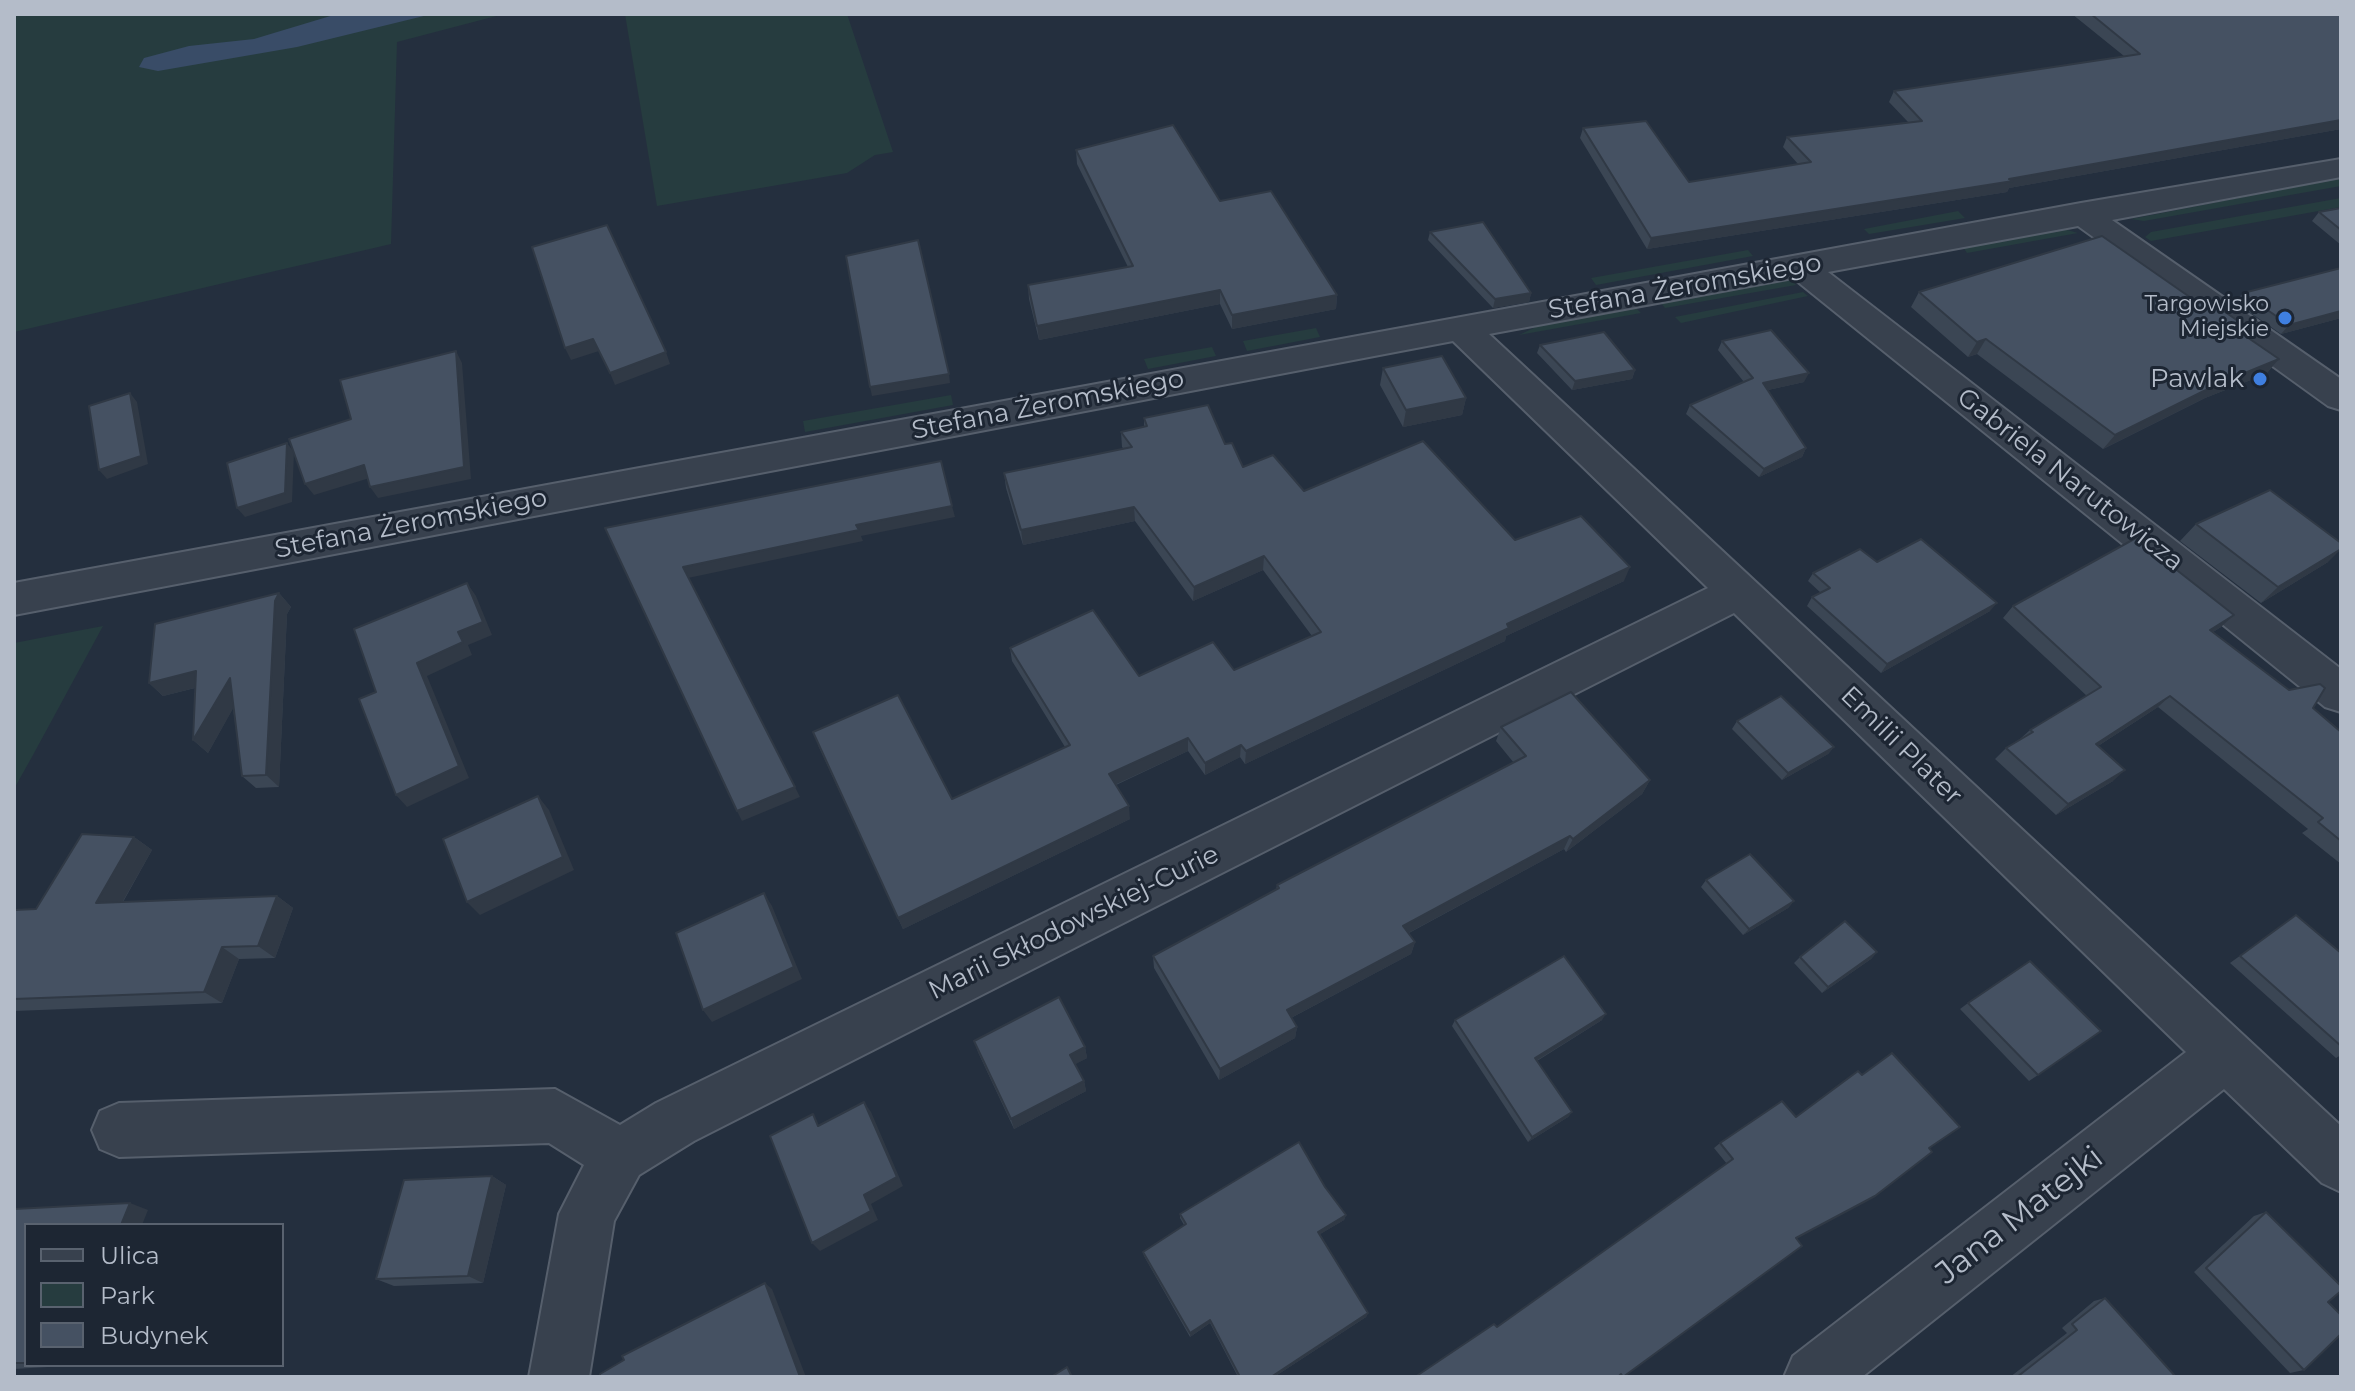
<!DOCTYPE html>
<meta charset="utf-8">
<style>
body{margin:0}
#map{position:relative;width:2355px;height:1391px;overflow:hidden;background:#242f3e;font-family:Montserrat,sans-serif}
canvas{display:block}
.frame{position:absolute;inset:0;border:16px solid #b4bcc9;pointer-events:none}
.legend{position:absolute;left:24px;top:1223px;width:260px;height:144px;box-sizing:border-box;background:#1d2633;border:2px solid #59626f;margin:0;padding:10px 14px;list-style:none;font-size:24px;color:#b4bcc9}
.legend li{display:flex;align-items:center;gap:16px;height:40px}
.legend b{width:40px;border:2px solid #59626f}
</style>
<div id="map">
<canvas width="2355" height="1391"></canvas>
<div class="frame"></div>
<ul class="legend">
<li><b style="height:10px;background:#38414e"></b>Ulica</li>
<li><b style="height:22px;background:#263c3f"></b>Park</li>
<li><b style="height:22px;background:#455162"></b>Budynek</li>
</ul>
</div>
<script>
const context = document.querySelector('canvas').getContext('2d');
context.lineJoin = 'round';
function paint(path, color) {
  context.fillStyle = color;
  context.fill(path, 'evenodd');
}
function toPath(rows) {
  const path = new Path2D();
  for (const r of rows) {
    path.moveTo(r[0], r[1]);
    for (let i = 2; i < r.length; i += 2) path.lineTo(r[i], r[i + 1]);
  }
  return path;
}
function trace(path, color, width, dash) {
  context.strokeStyle = color;
  context.lineWidth = width;
  context.lineCap = dash ? 'butt' : 'round';
  context.setLineDash(dash || []);
  context.stroke(path);
}
function label(font, color, halo, rows, align = 'center') {
  context.font = font + ' Montserrat,sans-serif';
  context.lineWidth = 6;
  context.setLineDash([]);
  context.textBaseline = 'middle';
  context.strokeStyle = halo;
  context.fillStyle = color;
  for (const [text, x, y, turn = 0] of rows) {
    context.save();
    context.translate(x, y);
    context.rotate((+turn || 0) * Math.PI / 180);
    context.textAlign = isNaN(turn) ? turn : align;
    if (halo) context.strokeText(text, 0, 0);
    context.fillText(text, 0, 0);
    context.restore();
  }
}
paint(toPath([
 [14,14,504,14,397,42,391,244,14,332],
 [625,14,847,14,893,152,875,155,847,173,657,206],
 [2341,178,2341,186,2144,221,2131,219],
 [2341,198,2341,207,2151,241,2145,237,2151,232],
 [1958,211,1965,218,1869,234,1864,229],
 [2064,229,2078,233,1967,253,1963,247],
 [1748,250,1753,256,1596,285,1591,278],
 [1791,279,1796,285,1665,308,1661,303],
 [1803,292,1808,296,1681,323,1675,317],
 [1635,307,1641,313,1519,335,1542,324],
 [1316,328,1320,337,1247,351,1243,341],
 [1212,347,1216,356,1148,369,1144,359],
 [951,395,953,405,805,432,803,421],
 [103,626,33,755,14,789,14,643]
]), '#263c3f');
paint(toPath([
 [337,14,432,14,297,47,158,71,139,67,144,58,189,46,254,39]
]), '#394c67');
const minor = toPath([
 [2341,159,2341,177,2112,220,2341,379,2341,410,2328,406,2078,226,1828,272,2341,669,2341,712,2325,707,1793,278,1489,334,2341,1126,2341,1192,2322,1183,2224,1089,1862,1377,1784,1377,1793,1356,2186,1052,1734,613,694,1141,639,1175,614,1221,589,1377,529,1377,559,1214,584,1165,549,1143,119,1157,100,1149,92,1130,100,1111,119,1103,555,1089,620,1125,656,1103,1708,588,1453,341,14,615,14,583,2081,203,2341,159]
]);
trace(minor, '#565f6c', 4);
paint(minor, '#38414e');
paint(toPath([
 [2072,14,2341,14,2341,129,2009,188,2007,192,1647,249,1580,138,1583,128,1689,182,1798,164,1783,147,1787,137,1908,122,1889,102,1894,91,2124,56],
 [1076,150,1220,201,1337,295,1336,309,1232,329,1220,304,1039,340,1029,299,1028,285,1128,267,1077,164],
 [2341,208,2341,245,2312,221,2319,212],
 [1430,232,1531,293,1529,302,1493,308,1428,240],
 [2341,268,2341,318,2281,334,2235,302,2243,293],
 [1919,292,2251,330,2246,336,2279,359,2266,374,2205,398,2103,449,1977,354,1968,357,1911,307],
 [1722,341,1804,382,1768,390,1806,448,1802,457,1759,477,1686,414,1690,405,1744,382,1718,350],
 [1540,345,1635,370,1632,379,1572,390,1537,353],
 [1383,368,1466,398,1462,415,1403,427,1380,385],
 [1144,418,1225,444,1243,467,1304,491,1515,540,1624,581,1506,636,1505,641,1245,764,1240,757,1205,775,1188,751,1116,785,1130,819,903,929,818,745,952,799,1065,747,1012,661,1010,648,1139,676,1234,670,1312,636,1263,570,1193,601,1135,521,1023,545,1006,488,1004,473,1124,449,1122,447,1121,432,1144,427],
 [2196,524,2328,562,2261,603,2180,541],
 [1877,562,1990,611,1881,673,1807,606,1812,597,1821,593,1808,581,1813,573],
 [279,593,291,607,287,614,279,787,256,788,242,776,233,708,208,753,193,740,195,688,163,696,149,683],
 [2013,606,2221,627,2213,632,2313,708,2341,732,2341,864,2302,833,2308,829,2158,707,2098,746,2113,781,2056,815,1995,759,2006,748,2020,739,2030,730,2087,696,2003,618],
 [1737,721,1834,747,1828,754,1782,780,1732,729],
 [1501,727,1650,780,1642,794,1566,852,1564,849,1409,933,1415,942,1411,954,1291,1018,1297,1027,1295,1038,1219,1080,1154,968,1153,956,1276,890,1277,885,1514,763,1496,741],
 [134,837,152,850,123,902,277,896,293,908,275,958,239,959,222,1003,14,1011,14,910,36,909],
 [1706,880,1794,901,1788,908,1743,935,1701,887],
 [2296,915,2341,953,2341,1055,2336,1058,2230,963],
 [1877,952,1871,959,1822,993,1794,963,1800,957],
 [1968,1003,2038,1075,2029,1081,1960,1009],
 [1455,1020,1602,1020,1537,1061,1572,1112,1568,1117,1528,1142,1452,1026],
 [974,1041,1085,1047,1087,1058,1075,1064,1084,1081,1086,1091,1014,1129,978,1052],
 [1720,1143,1796,1238,1623,1377,1415,1377,1497,1327,1727,1164,1714,1148],
 [492,1176,506,1185,483,1283,394,1286,376,1279],
 [1325,1187,1346,1215,1344,1220,1320,1234,1368,1313,1366,1317,1274,1377,1238,1377,1210,1323,1190,1337,1144,1256,1143,1252,1184,1225,1180,1218,1180,1214],
 [14,1209,148,1210,26,1225,26,1365,82,1365,14,1369],
 [2266,1212,2328,1302,2304,1370,2290,1373,2194,1272,2254,1216],
 [2105,1298,2176,1377,2010,1377,2067,1333,2062,1328,2094,1301]
]), '#3b4654');
paint(toPath([
 [2341,120,2341,129,2009,188,2007,192,1647,249,1651,238,2009,179],
 [1220,290,1220,304,1039,340,1037,326],
 [1531,293,1529,302,1493,308,1495,299],
 [1337,295,1336,309,1232,329,1232,315],
 [2341,311,2341,318,2281,334,2289,325],
 [593,339,599,351,571,360,565,348],
 [1986,339,1977,354,1968,357,1977,342],
 [456,351,462,363,471,479,378,498,370,487],
 [666,352,670,364,615,385,610,373],
 [2279,359,2266,374,2205,398,2103,449,2115,435,2218,384],
 [1635,370,1632,379,1572,390,1575,381],
 [1809,373,1804,382,1759,392,1763,383],
 [949,374,950,383,872,396,870,387],
 [130,393,137,402,148,464,107,479,99,470],
 [1466,398,1462,415,1403,427,1406,410],
 [287,443,294,452,292,502,245,517,237,508],
 [1806,448,1802,457,1759,477,1764,469],
 [364,465,373,477,314,495,305,484],
 [952,506,955,517,861,536,863,541,688,578,683,567,856,525],
 [1134,507,1135,521,1023,545,1021,530],
 [2341,549,2328,562,2261,603,2278,587],
 [1264,556,1263,570,1193,601,1194,587],
 [1630,567,1624,581,1506,636,1505,641,1245,764,1246,751,1507,624],
 [467,583,476,596,492,635,468,645,472,655,427,676,469,778,407,807,396,795,417,663,458,632],
 [279,593,291,607,287,614,279,787,266,775,275,601],
 [1997,603,1990,611,1881,673,1887,664],
 [2234,615,2221,627,2197,642,2210,630],
 [196,671,210,684,163,696,149,683],
 [230,678,243,691,208,753,193,740],
 [2170,696,2158,707,2084,755,2096,744],
 [1188,738,1188,751,1110,787,1109,774],
 [1241,745,1240,757,1205,775,1205,763],
 [1834,747,1828,754,1782,780,1788,773],
 [2125,770,2113,781,2056,815,2068,804],
 [1650,780,1642,794,1566,852,1573,839],
 [795,787,800,797,742,821,737,811],
 [538,796,549,810,574,870,480,915,467,902],
 [1129,806,1130,819,903,929,898,918],
 [1570,836,1564,849,1399,938,1403,926],
 [134,837,152,850,115,915,96,903],
 [764,893,772,906,802,979,712,1022,703,1010],
 [277,896,293,908,275,958,258,946],
 [1794,901,1788,908,1743,935,1749,929],
 [1415,942,1411,954,1285,1021,1287,1010],
 [222,947,239,959,222,1003,204,992],
 [1877,952,1871,959,1822,993,1828,987],
 [1606,1014,1602,1020,1531,1064,1535,1058],
 [1297,1027,1295,1038,1219,1080,1220,1069],
 [1085,1047,1087,1058,1072,1066,1070,1055],
 [1084,1081,1086,1091,1014,1129,1011,1119],
 [864,1102,871,1112,903,1186,871,1204,878,1220,820,1251,812,1243,864,1195],
 [1572,1112,1568,1117,1528,1142,1532,1137],
 [492,1176,506,1185,483,1283,468,1276],
 [130,1203,148,1210,142,1225,121,1225],
 [1346,1215,1344,1220,1317,1236,1318,1232],
 [765,1283,772,1289,806,1377,800,1377],
 [1368,1313,1366,1317,1274,1377,1271,1377],
 [1210,1320,1210,1323,1190,1337,1190,1333]
]), '#303945');
const building = toPath([
 [2091,14,2341,14,2341,120,2009,179,2013,181,1651,238,1583,128,1646,121,1689,182,1811,162,1787,137,1922,121,1894,91,2140,54,2091,14],
 [1173,125,1220,201,1271,191,1337,295,1232,315,1220,290,1037,326,1028,285,1133,266,1076,150,1173,125],
 [2341,208,2341,230,2319,212,2341,208],
 [1483,222,1531,293,1495,299,1430,232,1483,222],
 [607,225,666,352,610,373,593,339,565,348,532,247,607,225],
 [2102,236,2194,300,2205,298,2251,330,2241,333,2279,359,2218,384,2115,435,1986,339,1977,342,1919,292,2102,236],
 [918,240,949,374,870,387,846,256,918,240],
 [2341,268,2341,311,2289,325,2243,293,2341,268],
 [1771,330,1809,373,1763,383,1806,448,1764,469,1690,405,1753,378,1722,341,1771,330],
 [1604,332,1635,370,1575,381,1540,345,1604,332],
 [456,351,464,467,370,487,364,465,305,484,289,439,351,419,340,380,456,351],
 [1442,356,1466,398,1406,410,1383,368,1442,356],
 [130,393,141,456,99,470,89,406,130,393],
 [1208,405,1225,444,1232,443,1243,467,1273,455,1304,491,1423,441,1515,540,1581,516,1630,567,1507,624,1509,628,1246,751,1241,745,1205,763,1188,738,1109,774,1129,806,898,918,813,732,898,695,952,799,1070,745,1010,648,1093,610,1139,676,1213,642,1234,670,1321,632,1264,556,1194,587,1134,507,1021,530,1004,473,1132,447,1121,432,1147,426,1144,418,1208,405],
 [287,443,285,493,237,508,227,463,287,443],
 [941,461,952,506,856,525,859,530,683,567,795,787,737,811,605,528,941,461],
 [2270,490,2341,543,2341,549,2278,587,2196,524,2270,490],
 [2136,538,2234,615,2210,630,2289,690,2320,684,2325,688,2313,708,2341,732,2341,841,2318,822,2323,818,2170,696,2096,744,2125,770,2068,804,2006,748,2033,732,2030,730,2101,687,2013,606,2136,538],
 [1921,539,1997,603,1887,664,1812,597,1830,588,1813,573,1860,549,1877,562,1921,539],
 [467,583,483,622,458,632,463,642,417,663,459,766,396,795,359,699,376,692,354,629,467,583],
 [279,593,275,601,266,775,242,776,230,678,193,740,196,671,149,683,155,624,279,593],
 [1571,692,1650,780,1573,839,1570,836,1403,926,1415,942,1287,1010,1297,1027,1220,1069,1153,956,1279,888,1277,885,1526,756,1501,727,1571,692],
 [1781,696,1834,747,1788,773,1737,721,1781,696],
 [538,796,563,857,467,902,443,839,538,796],
 [82,834,134,837,96,903,277,896,258,946,222,947,204,992,14,999,14,910,36,909,82,834],
 [1750,854,1794,901,1749,929,1706,880,1750,854],
 [764,893,794,967,703,1010,676,933,764,893],
 [2296,915,2341,953,2341,1046,2240,956,2296,915],
 [1845,921,1877,952,1828,987,1800,957,1845,921],
 [1564,956,1606,1014,1535,1058,1572,1112,1532,1137,1455,1020,1564,956],
 [2030,961,2101,1031,2038,1075,1968,1003,2030,961],
 [1059,997,1085,1047,1070,1055,1084,1081,1011,1119,974,1041,1059,997],
 [1892,1053,1960,1127,1929,1148,1932,1152,1875,1196,1796,1238,1802,1246,1623,1377,1621,1374,1618,1377,1415,1377,1494,1324,1497,1327,1733,1159,1720,1143,1782,1101,1796,1117,1858,1071,1862,1075,1892,1053],
 [864,1102,897,1177,864,1195,871,1211,812,1243,770,1136,813,1114,818,1126,864,1102],
 [1299,1142,1325,1187,1346,1215,1318,1232,1368,1313,1271,1377,1240,1377,1210,1320,1190,1333,1143,1252,1186,1224,1180,1214,1299,1142],
 [492,1176,468,1276,376,1279,404,1180,492,1176],
 [130,1203,121,1225,26,1225,26,1363,14,1363,14,1209,130,1203],
 [2266,1212,2341,1286,2341,1291,2328,1302,2341,1315,2341,1334,2304,1370,2206,1268,2266,1212],
 [765,1283,800,1377,600,1377,600,1374,624,1360,622,1356,765,1283],
 [2105,1298,2176,1377,2017,1377,2077,1330,2072,1324,2105,1298],
 [1067,1367,1072,1377,1051,1377,1067,1367]
]);
paint(building, '#455162');
trace(building, '#303945', 2);
for (const [x, y, r, color] of [
 [2285,318,8,"#3f7fe0"],
 [2260,379,8,"#3f7fe0"]
]) {
  const dot = new Path2D();
  dot.arc(x, y, r, 0, 2 * Math.PI);
  context.fillStyle = color;
  context.fill(dot);
  trace(dot, '#1d2633', 3);
}
label('22px', '#b4bcc9', '#1d2633', [
 ["Targowisko",2269,305],
 ["Miejskie",2269,330]
], 'right');
label('26px', '#b4bcc9', '#1d2633', [
 ["Stefana Żeromskiego",1685,287,-10],
 ["Stefana Żeromskiego",1048,405,-11],
 ["Gabriela Narutowicza",2070,480,38],
 ["Stefana Żeromskiego",411,524,-11],
 ["Emilii Plater",1901,746,44],
 ["Marii Skłodowskiej-Curie",1074,923,-26]
]);
label('26px', '#b4bcc9', '#1d2633', [
 ["Pawlak",2244,379]
], 'right');
label('32px', '#b4bcc9', '#1d2633', [
 ["Jana Matejki",2020,1216,-38]
]);
</script>
